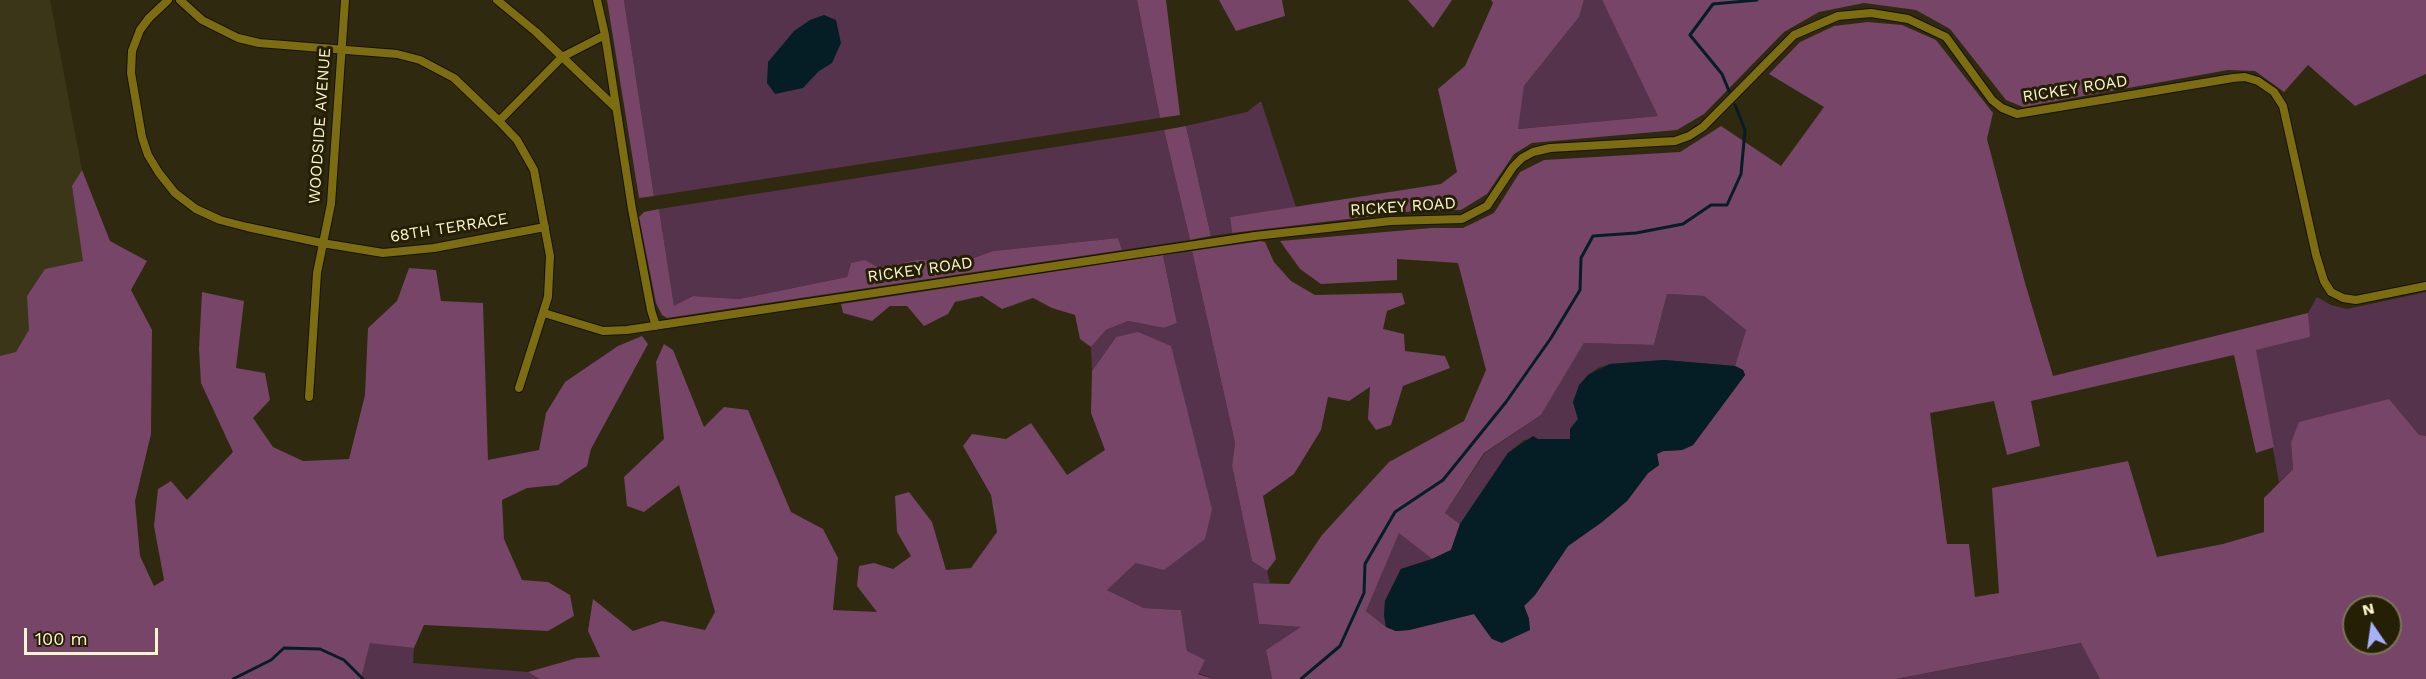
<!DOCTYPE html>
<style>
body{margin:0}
#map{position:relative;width:2426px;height:679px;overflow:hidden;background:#2e290f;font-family:"Work Sans",sans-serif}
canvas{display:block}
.north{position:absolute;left:2342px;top:595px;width:60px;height:60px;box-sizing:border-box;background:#241f05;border:2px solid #7b7555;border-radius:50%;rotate:347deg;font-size:16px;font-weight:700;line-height:24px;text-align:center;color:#fef6ce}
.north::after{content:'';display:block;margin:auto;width:21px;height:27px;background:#a8b0fc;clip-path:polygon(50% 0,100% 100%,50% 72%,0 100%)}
.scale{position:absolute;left:24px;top:628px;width:134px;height:27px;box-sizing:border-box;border:3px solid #fef6ce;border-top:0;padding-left:8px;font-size:18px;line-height:21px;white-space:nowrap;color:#fef6ce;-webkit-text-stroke:4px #241f05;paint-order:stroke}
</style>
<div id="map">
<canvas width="2426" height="679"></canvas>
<div class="north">N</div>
<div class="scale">100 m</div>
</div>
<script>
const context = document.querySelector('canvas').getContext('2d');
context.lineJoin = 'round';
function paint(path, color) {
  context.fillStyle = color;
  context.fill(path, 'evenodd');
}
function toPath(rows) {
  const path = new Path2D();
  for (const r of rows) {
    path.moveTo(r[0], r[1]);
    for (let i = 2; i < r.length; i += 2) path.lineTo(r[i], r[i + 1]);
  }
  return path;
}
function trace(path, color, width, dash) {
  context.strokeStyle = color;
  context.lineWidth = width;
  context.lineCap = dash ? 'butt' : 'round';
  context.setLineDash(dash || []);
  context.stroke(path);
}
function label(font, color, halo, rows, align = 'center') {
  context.font = font + ' "Work Sans",sans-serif';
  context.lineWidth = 6;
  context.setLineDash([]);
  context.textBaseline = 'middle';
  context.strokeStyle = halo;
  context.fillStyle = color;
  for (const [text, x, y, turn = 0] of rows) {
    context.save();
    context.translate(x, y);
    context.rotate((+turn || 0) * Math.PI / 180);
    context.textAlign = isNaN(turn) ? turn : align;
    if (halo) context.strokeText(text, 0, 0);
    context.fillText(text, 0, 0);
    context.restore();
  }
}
paint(toPath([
 [0,0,50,0,117,356,0,373]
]), '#3b3618');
paint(toPath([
 [624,0,1137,0,1160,118,654,196],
 [1584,0,1602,0,1659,116,1517,129,1524,86,1579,17],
 [1261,101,1296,207,1230,217,1232,233,1211,236,1186,126,1247,112],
 [1164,130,1190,240,1122,250,1118,238,993,251,968,260,916,260,879,268,865,261,851,263,847,277,739,299,693,296,674,307,659,209],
 [1192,251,1235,443,1232,466,1252,561,1267,571,1270,583,1254,583,1259,624,1302,627,1266,650,1272,679,1213,679,1198,673,1187,651,1181,610,1144,608,1107,590,1136,563,1116,337,1092,371,1091,347,1106,330,1128,321,1164,328,1177,323,1163,255],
 [2426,292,2426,436,2291,443,2293,469,2279,482,2255,350,2309,337,2308,313,2317,297,2331,305,2347,309],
 [1667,294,1704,296,1746,330,1735,366,1664,360,1610,364,1598,368,1588,375,1573,402,1578,419,1570,429,1570,439,1524,440,1508,453,1460,524,1445,513,1485,453,1541,415,1584,343,1654,345],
 [1399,532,1432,559,1401,569,1385,601,1384,615,1386,627,1366,611],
 [370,642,414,648,413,663,528,672,539,679,361,679],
 [2082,643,2100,679,1896,679]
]), '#56334c');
paint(toPath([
 [607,0,624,0,654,196,639,198],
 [1137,0,1166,0,1180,115,1160,118],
 [1219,0,1282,0,1285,16,1236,31],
 [1408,0,1452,0,1433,28],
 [1491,0,1584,0,1579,17,1524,86,1518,129,1658,116,1602,0,2426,0,2426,74,2355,106,2308,65,2284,92,2255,71,2228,70,2023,107,2006,100,1950,29,1916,10,1864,3,1819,12,1784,32,1704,114,1677,130,1532,143,1514,154,1487,194,1461,210,1415,211,1232,233,1230,217,1441,184,1457,172,1438,89,1465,66,1493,3],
 [1868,22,1902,25,1936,40,1993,113,1987,139,2025,283,2053,376,2308,313,2310,337,2256,350,2274,447,2256,453,2234,355,2031,401,2040,446,2007,455,1994,401,1930,413,1947,544,1969,544,1975,597,1999,593,1992,488,2128,461,2157,557,2223,544,2264,532,2264,498,2293,469,2291,443,2299,422,2389,399,2419,435,2426,436,2426,679,2100,679,2081,643,1896,679,1272,679,1266,650,1301,627,1259,624,1253,583,1289,584,1322,535,1389,462,1464,421,1486,370,1458,263,1397,259,1397,280,1321,284,1300,269,1280,241,1431,228,1463,228,1494,213,1520,172,1544,160,1680,152,1721,126,1781,166,1824,107,1769,74,1800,42,1834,26],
 [1667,294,1704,296,1746,330,1735,366,1743,370,1745,375,1693,445,1682,450,1663,451,1657,454,1659,465,1648,473,1627,501,1602,522,1568,546,1535,595,1524,606,1529,619,1492,639,1474,614,1409,630,1396,631,1386,627,1366,611,1399,533,1432,559,1451,550,1460,524,1445,513,1484,453,1541,415,1584,343,1654,345],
 [2354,607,2390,607,2390,643,2354,643],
 [1186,126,1211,236,1190,240,1164,130],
 [82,170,110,241,147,261,131,290,152,330,151,434,135,501,140,556,154,586,164,580,154,526,158,489,171,481,187,500,233,452,201,383,199,349,202,292,244,301,236,368,265,373,270,400,253,418,273,447,303,461,349,459,365,395,368,328,397,301,409,268,436,270,441,301,483,303,488,460,539,450,546,413,565,382,618,346,642,336,648,344,591,449,587,466,558,485,527,488,502,500,504,539,522,580,548,582,570,595,574,616,548,631,424,625,414,648,370,643,361,679,0,679,0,356,16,352,29,330,27,296,45,269,83,261,72,186],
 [659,209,674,306,693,296,739,299,847,277,851,263,865,260,879,268,916,260,968,260,993,251,1118,238,1122,250,667,318,662,315,656,303,639,217,644,212],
 [1261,241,1265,242,1274,262,1291,281,1315,295,1402,293,1405,304,1387,311,1383,329,1404,334,1405,351,1445,356,1450,368,1403,386,1391,425,1376,430,1368,419,1370,387,1349,401,1328,397,1321,430,1294,474,1263,496,1276,559,1267,571,1252,561,1232,466,1235,443,1192,251],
 [1163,255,1177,323,1164,328,1128,321,1106,330,1091,347,1080,339,1075,315,1052,308,1033,298,1002,309,982,296,955,302,948,314,924,326,907,306,890,306,872,321,843,313,841,304],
 [1138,332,1171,346,1212,509,1205,539,1164,570,1136,563,1107,590,1144,608,1181,610,1187,651,1205,660,1198,674,1213,679,539,679,528,672,577,658,600,657,588,631,593,599,633,631,662,621,705,630,715,612,679,485,644,512,627,506,624,477,664,439,656,362,664,344,673,350,704,427,724,407,748,410,791,512,823,529,838,558,833,610,877,612,857,586,859,566,874,563,893,569,911,556,897,532,895,496,909,492,932,522,946,570,971,568,997,532,991,495,963,446,972,434,1006,439,1031,423,1067,475,1105,450,1091,413,1092,371,1116,337]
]), '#764567');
paint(toPath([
 [824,15,836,20,841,43,832,63,819,71,803,88,775,94,767,83,768,62,794,31,810,20],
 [1664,360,1735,366,1743,370,1745,375,1693,445,1682,450,1663,451,1657,454,1659,465,1648,473,1627,501,1602,522,1568,546,1535,595,1524,606,1529,619,1530,630,1502,643,1492,639,1474,614,1409,630,1396,631,1386,627,1384,615,1385,601,1401,569,1432,559,1451,550,1460,524,1508,453,1533,436,1538,439,1570,439,1570,429,1578,419,1573,402,1579,385,1588,375,1610,364]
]), '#051e25');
trace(toPath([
 [1729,91,1722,74,1690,35,1713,4,1757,0],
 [233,679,271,660,284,648,320,649,344,660,363,679],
 [1301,679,1340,646,1364,593,1365,564,1395,512,1443,480,1506,402,1551,338,1580,290,1581,258,1593,236,1636,233,1683,224,1711,205,1727,205,1741,174,1745,130,1735,105]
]), '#051e25', 3);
const street = toPath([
 [168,0,149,18,140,30,132,51,131,73,142,137,148,155,159,173,175,193,196,209,220,220,247,227,322,243,383,253,434,248,545,227],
 [180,0,202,20,238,38,259,43,397,54,420,60,454,78,499,121],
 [497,0,536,32,616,108],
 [597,0,605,35,632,209,651,310,656,326],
 [544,313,603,331,627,330,1255,236,1391,221,1462,219,1487,206,1513,167,1522,158,1533,152,1550,148,1675,141,1689,136,1703,127,1794,35,1838,16,1871,13,1908,19,1946,37,1992,100,2002,108,2017,114,2233,78,2245,77,2258,81,2274,92,2283,106,2316,255,2324,281,2331,292,2343,298,2356,300,2426,286],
 [519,388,548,297,550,256,534,170,517,140,499,121,562,57,605,35],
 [309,397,317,273,331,204,345,0]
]);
trace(street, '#171200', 10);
trace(street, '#7d6d11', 8);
label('16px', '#fef6ce', '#241f05', [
 ["RICKEY ROAD",2075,89,-9],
 ["WOODSIDE AVENUE",320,126,-86],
 ["RICKEY ROAD",1403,207,-4],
 ["68TH TERRACE",449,228,-9],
 ["RICKEY ROAD",920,270,-8]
]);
</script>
